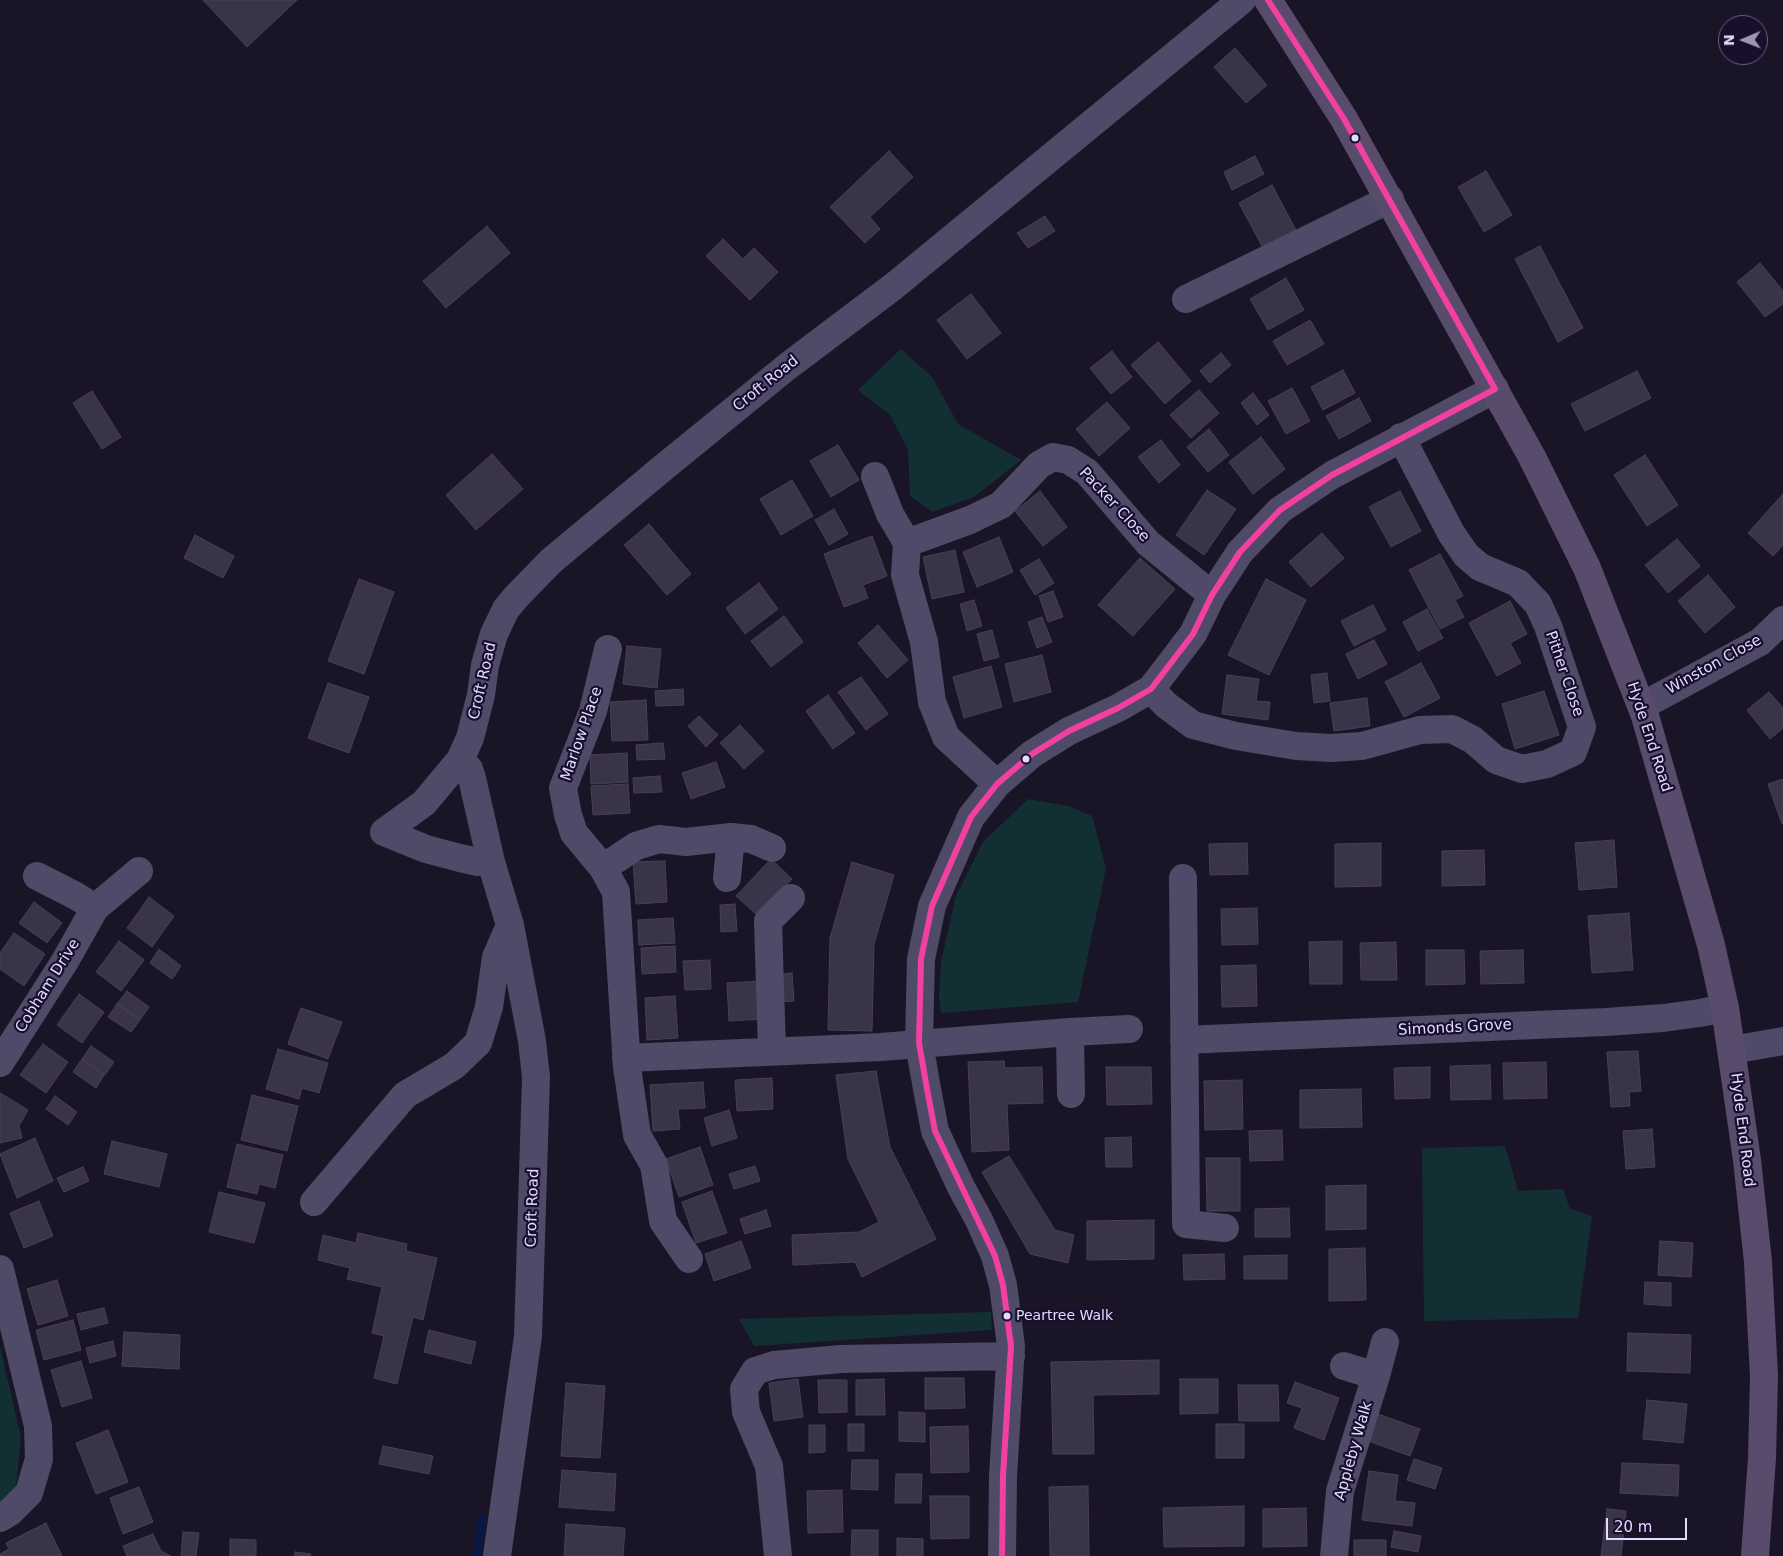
<!DOCTYPE html>
<style>
body{margin:0}
#map{position:relative;width:1783px;height:1556px;overflow:hidden;background:#1a1526;font-family:"DejaVu Sans",sans-serif}
canvas{display:block}
.north{position:absolute;left:1718px;top:15px;width:50px;height:50px;box-sizing:border-box;background:#170f2c;border:1px solid #686080;border-radius:50%;rotate:269deg;font-size:14px;font-weight:700;line-height:20px;text-align:center;color:#e2daff}
.north::after{content:'';display:block;margin:auto;width:18px;height:22px;background:#9c95b3;clip-path:polygon(50% 0,100% 100%,50% 72%,0 100%)}
.scale{position:absolute;left:1606px;top:1518px;width:81px;height:22px;box-sizing:border-box;border:2px solid #e2daff;border-top:0;padding-left:6px;font-size:15px;line-height:18px;white-space:nowrap;color:#e2daff;-webkit-text-stroke:4px #170f2c;paint-order:stroke}
</style>
<div id="map">
<canvas width="1783" height="1556"></canvas>
<div class="north">N</div>
<div class="scale">20 m</div>
</div>
<script>
const context = document.querySelector('canvas').getContext('2d');
context.lineJoin = 'round';
function paint(path, color) {
  context.fillStyle = color;
  context.fill(path, 'evenodd');
}
function toPath(rows) {
  const path = new Path2D();
  for (const r of rows) {
    path.moveTo(r[0], r[1]);
    for (let i = 2; i < r.length; i += 2) path.lineTo(r[i], r[i + 1]);
  }
  return path;
}
function trace(path, color, width, dash) {
  context.strokeStyle = color;
  context.lineWidth = width;
  context.lineCap = dash ? 'butt' : 'round';
  context.setLineDash(dash || []);
  context.stroke(path);
}
function label(font, color, halo, rows, align = 'center') {
  context.font = font + ' "DejaVu Sans",sans-serif';
  context.lineWidth = 4.5;
  context.setLineDash([]);
  context.textBaseline = 'middle';
  context.strokeStyle = halo;
  context.fillStyle = color;
  for (const [text, x, y, turn = 0] of rows) {
    context.save();
    context.translate(x, y);
    context.rotate((+turn || 0) * Math.PI / 180);
    context.textAlign = isNaN(turn) ? turn : align;
    if (halo) context.strokeText(text, 0, 0);
    context.fillText(text, 0, 0);
    context.restore();
  }
}
paint(toPath([
 [901,349,932,377,958,424,1021,460,974,497,932,512,910,496,908,450,890,415,858,390],
 [1028,799,1068,806,1092,816,1106,868,1078,1002,941,1013,939,997,941,962,956,896,983,842],
 [1505,1146,1518,1191,1563,1189,1570,1209,1592,1216,1578,1318,1424,1321,1422,1148],
 [991,1312,992,1330,754,1346,739,1319],
 [0,1347,21,1437,15,1498,0,1507]
]), '#123034');
trace(toPath([
 [477,1556,482,1520]
]), '#081949', 8);
const building = toPath([
 [203,0,297,0,247,47,203,0],
 [1235,48,1267,85,1246,103,1214,67,1235,48],
 [889,151,913,177,870,217,880,229,865,243,830,207,889,151],
 [1255,156,1264,174,1232,190,1224,172,1255,156],
 [1486,171,1512,215,1484,232,1458,187,1486,171],
 [1272,185,1297,232,1264,250,1239,203,1272,185],
 [1045,216,1055,231,1028,248,1017,233,1045,216],
 [487,226,510,253,446,308,423,281,487,226],
 [723,239,743,259,754,248,778,272,750,300,706,256,723,239],
 [1540,246,1583,328,1558,342,1515,259,1540,246],
 [1760,263,1783,291,1783,304,1765,317,1737,282,1760,263],
 [1286,278,1304,310,1268,330,1250,299,1286,278],
 [971,294,1001,333,967,359,937,320,971,294],
 [1310,320,1324,344,1287,365,1273,341,1310,320],
 [1158,342,1191,381,1165,404,1131,365,1158,342],
 [1112,351,1132,377,1111,394,1090,368,1112,351],
 [1221,353,1231,365,1210,383,1200,371,1221,353],
 [1343,370,1355,393,1323,410,1311,387,1343,370],
 [1637,371,1651,398,1585,431,1571,404,1637,371],
 [1292,388,1310,421,1286,434,1268,401,1292,388],
 [1199,390,1219,413,1191,438,1170,415,1199,390],
 [92,391,121,437,102,449,73,403,92,391],
 [1253,393,1269,415,1257,425,1241,403,1253,393],
 [1359,398,1371,421,1339,439,1326,416,1359,398],
 [1107,402,1130,428,1099,456,1076,429,1107,402],
 [1209,429,1229,455,1208,472,1187,447,1209,429],
 [1261,437,1285,469,1253,494,1229,462,1261,437],
 [1161,440,1180,465,1159,483,1138,457,1161,440],
 [838,445,859,480,831,497,810,461,838,445],
 [492,454,523,489,476,530,446,495,492,454],
 [1645,455,1678,505,1647,526,1614,475,1645,455],
 [792,480,813,516,781,535,760,499,792,480],
 [1207,490,1236,509,1204,555,1176,535,1207,490],
 [1040,491,1067,527,1043,546,1015,511,1040,491],
 [1400,491,1421,531,1391,547,1369,507,1400,491],
 [1783,494,1783,545,1773,556,1748,533,1783,494],
 [834,509,848,534,829,545,815,520,834,509],
 [649,524,691,574,667,595,624,545,649,524],
 [1322,533,1344,558,1311,587,1289,562,1322,533],
 [195,535,234,556,223,578,184,558,195,535],
 [872,536,887,576,863,585,868,598,844,607,824,554,872,536],
 [999,537,1013,572,977,587,963,552,999,537],
 [1677,539,1700,566,1668,593,1645,565,1677,539],
 [955,550,964,592,932,599,923,557,955,550],
 [1440,554,1463,596,1455,600,1464,617,1440,629,1409,570,1440,554],
 [1140,558,1175,589,1133,636,1098,605,1140,558],
 [1039,559,1054,583,1035,595,1020,570,1039,559],
 [1708,575,1735,607,1705,633,1678,601,1708,575],
 [359,579,394,592,364,674,328,661,359,579],
 [1266,579,1306,600,1269,675,1228,655,1266,579],
 [759,583,778,609,745,634,726,608,759,583],
 [1053,591,1063,617,1048,622,1039,596,1053,591],
 [974,600,982,626,967,631,960,604,974,600],
 [1510,601,1527,634,1510,643,1521,663,1497,676,1469,623,1510,601],
 [1373,605,1386,630,1354,646,1341,621,1373,605],
 [1427,609,1443,638,1418,651,1403,622,1427,609],
 [784,616,803,642,771,667,751,641,784,616],
 [1042,617,1052,642,1037,648,1028,622,1042,617],
 [878,625,908,660,887,678,858,643,878,625],
 [992,630,999,657,984,661,977,634,992,630],
 [1374,640,1387,664,1358,679,1346,654,1374,640],
 [627,646,661,649,657,688,623,684,627,646],
 [1042,655,1051,692,1014,702,1005,664,1042,655],
 [1421,663,1440,698,1404,717,1385,682,1421,663],
 [991,666,1002,707,964,718,953,677,991,666],
 [1327,673,1330,701,1314,703,1311,675,1327,673],
 [1227,675,1259,679,1256,701,1270,702,1268,720,1222,714,1227,675],
 [861,677,888,714,866,730,838,692,861,677],
 [328,683,369,697,349,753,308,738,328,683],
 [683,689,684,705,656,706,655,691,683,689],
 [1544,691,1559,735,1515,749,1502,704,1544,691],
 [1769,692,1783,708,1783,728,1770,739,1747,710,1769,692],
 [828,695,855,733,833,749,806,711,828,695],
 [1367,698,1370,726,1334,731,1330,703,1367,698],
 [646,700,648,740,612,741,610,702,646,700],
 [699,716,718,735,706,747,688,726,699,716],
 [740,725,764,751,744,769,720,743,740,725],
 [663,743,665,759,637,760,636,745,663,743],
 [627,753,628,782,591,784,590,755,627,753],
 [716,762,725,787,691,799,682,773,716,762],
 [660,776,662,792,634,793,633,778,660,776],
 [1783,779,1783,823,1782,824,1768,784,1783,779],
 [628,784,630,813,593,815,591,786,628,784],
 [1614,840,1617,887,1579,890,1575,843,1614,840],
 [1247,843,1248,874,1210,875,1209,844,1247,843],
 [1381,843,1381,886,1335,887,1335,844,1381,843],
 [1484,850,1485,885,1442,886,1442,851,1484,850],
 [771,859,792,879,758,916,736,896,771,859],
 [665,861,667,902,636,904,633,862,665,861],
 [852,862,894,875,874,944,872,1031,828,1030,830,938,852,862],
 [149,897,174,916,152,947,127,928,149,897],
 [34,902,62,923,47,943,19,923,34,902],
 [735,904,737,931,721,932,720,905,735,904],
 [1257,908,1258,944,1222,945,1221,909,1257,908],
 [1629,913,1633,970,1592,973,1588,916,1629,913],
 [673,918,675,943,639,945,638,920,673,918],
 [14,933,45,954,24,986,0,969,0,953,14,933],
 [119,941,144,960,121,991,96,972,119,941],
 [1342,941,1342,984,1310,984,1309,942,1342,941],
 [1396,942,1397,980,1361,980,1360,943,1396,942],
 [675,946,676,972,642,974,641,948,675,946],
 [159,949,181,966,172,979,150,963,159,949],
 [1426,950,1464,950,1465,984,1426,985,1426,950],
 [1523,950,1524,983,1481,984,1480,951,1523,950],
 [710,960,711,989,685,990,683,961,710,960],
 [1256,965,1257,1006,1222,1007,1221,966,1256,965],
 [792,973,794,1001,778,1002,776,975,792,973],
 [760,981,763,1019,729,1021,727,983,760,981],
 [127,991,149,1007,140,1020,117,1004,127,991],
 [79,994,104,1012,82,1043,57,1025,79,994],
 [675,996,678,1038,647,1040,645,998,675,996],
 [117,1004,140,1020,131,1032,108,1017,117,1004],
 [301,1008,342,1022,328,1059,288,1044,301,1008],
 [43,1044,68,1062,46,1093,20,1075,43,1044],
 [91,1046,114,1062,105,1075,82,1059,91,1046],
 [278,1049,328,1063,319,1093,302,1088,299,1099,266,1089,278,1049],
 [1638,1051,1641,1091,1629,1092,1630,1106,1611,1107,1607,1052,1638,1051],
 [82,1059,104,1075,96,1088,73,1072,82,1059],
 [1004,1061,1005,1068,1042,1067,1043,1103,1007,1104,1009,1150,972,1152,968,1062,1004,1061],
 [1546,1062,1547,1098,1504,1099,1503,1063,1546,1062],
 [1490,1065,1491,1099,1451,1100,1450,1066,1490,1065],
 [1106,1067,1151,1067,1152,1104,1107,1105,1106,1067],
 [1430,1067,1430,1098,1395,1099,1394,1068,1430,1067],
 [876,1071,890,1147,936,1239,862,1277,855,1262,793,1265,792,1235,859,1232,879,1222,848,1159,836,1075,876,1071],
 [772,1078,773,1109,737,1111,735,1080,772,1078],
 [1242,1080,1243,1129,1205,1130,1204,1081,1242,1080],
 [703,1082,705,1108,678,1109,680,1129,653,1131,650,1085,703,1082],
 [1361,1089,1362,1127,1300,1128,1300,1090,1361,1089],
 [0,1093,28,1110,19,1126,22,1138,0,1143,0,1093],
 [252,1095,298,1106,287,1151,241,1140,252,1095],
 [55,1096,77,1112,68,1125,46,1109,55,1096],
 [729,1110,737,1138,712,1146,704,1118,729,1110],
 [1652,1129,1655,1167,1626,1169,1623,1131,1652,1129],
 [1282,1130,1283,1160,1250,1161,1249,1131,1282,1130],
 [1131,1137,1132,1167,1106,1167,1105,1138,1131,1137],
 [35,1138,53,1181,17,1198,0,1154,35,1138],
 [112,1141,167,1154,159,1187,104,1174,112,1141],
 [237,1144,283,1155,275,1188,259,1184,257,1194,227,1187,237,1144],
 [700,1147,713,1185,679,1197,666,1159,700,1147],
 [1009,1156,1055,1230,1074,1235,1068,1263,1030,1254,982,1172,1009,1156],
 [1206,1158,1240,1158,1240,1211,1207,1211,1206,1158],
 [755,1166,760,1181,734,1189,729,1174,755,1166],
 [83,1167,89,1181,64,1192,57,1178,83,1167],
 [1366,1185,1366,1229,1326,1230,1326,1186,1366,1185],
 [712,1191,727,1233,696,1243,682,1202,712,1191],
 [219,1192,265,1203,254,1243,209,1232,219,1192],
 [39,1201,53,1236,24,1248,10,1213,39,1201],
 [1289,1208,1290,1237,1255,1237,1255,1209,1289,1208],
 [766,1210,771,1226,745,1234,740,1219,766,1210],
 [1154,1220,1154,1259,1087,1260,1087,1221,1154,1220],
 [358,1233,407,1244,406,1251,437,1258,423,1320,413,1317,397,1384,374,1378,384,1336,372,1333,382,1287,347,1279,350,1268,318,1260,323,1235,356,1243,358,1233],
 [741,1241,751,1268,714,1281,705,1254,741,1241],
 [1660,1241,1693,1243,1691,1277,1658,1275,1660,1241],
 [1365,1248,1366,1300,1329,1301,1329,1249,1365,1248],
 [1224,1254,1225,1279,1184,1280,1183,1255,1224,1254],
 [1287,1255,1287,1279,1244,1279,1244,1256,1287,1255],
 [57,1280,68,1316,38,1325,27,1289,57,1280],
 [1645,1282,1671,1283,1671,1306,1644,1304,1645,1282],
 [104,1308,108,1323,81,1330,77,1314,104,1308],
 [73,1320,81,1350,44,1360,36,1330,73,1320],
 [429,1330,476,1342,471,1364,424,1352,429,1330],
 [124,1332,180,1335,179,1369,122,1366,124,1332],
 [1628,1333,1691,1335,1690,1373,1627,1371,1628,1333],
 [113,1341,116,1356,90,1363,86,1348,113,1341],
 [1159,1360,1159,1394,1093,1395,1094,1454,1053,1454,1051,1362,1159,1360],
 [81,1361,92,1398,62,1407,51,1370,81,1361],
 [925,1378,964,1378,965,1408,925,1409,925,1378],
 [798,1379,803,1417,774,1421,769,1383,798,1379],
 [884,1379,885,1415,856,1415,856,1380,884,1379],
 [1180,1379,1218,1379,1218,1413,1180,1414,1180,1379],
 [818,1380,847,1380,847,1412,819,1413,818,1380],
 [1295,1382,1339,1398,1324,1440,1294,1428,1302,1408,1287,1403,1295,1382],
 [566,1383,605,1386,600,1458,561,1456,566,1383],
 [1238,1385,1278,1385,1279,1421,1239,1421,1238,1385],
 [1647,1400,1687,1404,1683,1443,1643,1439,1647,1400],
 [899,1412,925,1413,925,1442,899,1441,899,1412],
 [1378,1414,1420,1429,1410,1456,1368,1441,1378,1414],
 [848,1424,864,1424,864,1451,848,1451,848,1424],
 [1216,1424,1244,1424,1244,1458,1216,1458,1216,1424],
 [809,1425,825,1425,825,1452,809,1453,809,1425],
 [968,1426,969,1472,931,1473,930,1427,968,1426],
 [108,1430,128,1482,96,1494,76,1443,108,1430],
 [383,1446,433,1456,429,1474,379,1464,383,1446],
 [1414,1459,1442,1468,1435,1489,1407,1480,1414,1459],
 [852,1460,878,1460,878,1490,851,1489,852,1460],
 [1622,1463,1679,1465,1678,1496,1620,1493,1622,1463],
 [562,1470,616,1474,614,1511,559,1507,562,1470],
 [1369,1471,1398,1475,1395,1501,1415,1503,1412,1526,1362,1520,1369,1471],
 [896,1474,922,1474,921,1503,895,1503,896,1474],
 [1088,1486,1089,1556,1050,1556,1049,1487,1088,1486],
 [139,1487,153,1522,123,1534,110,1498,139,1487],
 [842,1490,843,1532,808,1533,807,1491,842,1490],
 [930,1496,969,1496,969,1538,931,1539,930,1496],
 [1244,1506,1244,1546,1164,1547,1163,1508,1244,1506],
 [1306,1508,1307,1546,1263,1547,1263,1509,1306,1508],
 [1607,1509,1626,1511,1621,1556,1601,1556,1607,1509],
 [46,1523,62,1556,0,1556,0,1554,9,1549,6,1543,46,1523],
 [566,1524,625,1528,623,1556,564,1556,566,1524],
 [852,1530,878,1530,878,1556,851,1556,852,1530],
 [1394,1531,1421,1536,1418,1552,1391,1547,1394,1531],
 [183,1532,199,1533,196,1556,181,1556,183,1532],
 [153,1534,161,1551,171,1556,127,1556,123,1546,153,1534],
 [897,1538,923,1539,923,1556,897,1556,897,1538],
 [230,1539,256,1540,256,1556,230,1556,230,1539],
 [1354,1540,1386,1540,1386,1556,1354,1556,1354,1540],
 [295,1552,311,1554,310,1556,295,1556,295,1552]
]);
paint(building, '#393447');
trace(building, '#474058', 1);
trace(toPath([
 [1186,299,1390,199],
 [875,476,890,514,907,543],
 [608,649,593,711,563,788,568,815,574,833,603,868,616,892,627,1067,637,1135,654,1165,663,1221,689,1259],
 [1151,689,1166,705,1193,725,1236,736,1296,746,1331,748,1362,746,1420,730,1452,729,1473,740,1496,760,1522,769,1547,764,1573,752,1582,727,1548,626,1538,604,1518,583,1480,567,1466,555,1451,533,1401,437],
 [1642,706,1760,642,1783,620],
 [460,760,469,769,472,778,491,862,510,925,532,1041,536,1077,528,1336,497,1556],
 [997,784,946,737,932,702,924,642,905,575,907,543,970,520,1001,505,1039,465,1053,457,1068,460,1087,472,1148,543,1212,595],
 [491,862,478,862,460,858,426,849,384,832,424,803,460,760,470,738,481,695,485,665,494,634,506,609,516,597,551,561,664,467,788,366,894,286,1242,0],
 [603,868,636,846,659,839,686,842,731,837,751,839,772,848],
 [37,876,76,896,95,908],
 [727,878,731,837],
 [1183,878,1186,1224,1225,1228],
 [1070,1032,1071,1094],
 [1184,1040,1606,1022,1663,1018,1700,1013,1725,1008],
 [1732,1050,1783,1041],
 [772,1051,768,921,791,898],
 [626,1058,881,1047,1070,1032,1129,1029],
 [0,1063,65,961,95,908,139,871],
 [314,1202,405,1095,454,1066,478,1043,489,1007,496,957,510,925],
 [0,1269,38,1426,39,1459,29,1493,10,1512,0,1518],
 [1344,1366,1376,1376],
 [778,1556,769,1466,746,1412,744,1389,755,1371,774,1365,841,1359,1011,1356],
 [1002,1556,1003,1476,1011,1346,1003,1285,995,1256,979,1220,961,1187,935,1131,927,1089,919,1043,920,998,921,959,932,906,971,817,997,784,1032,754,1069,731,1118,708,1151,689,1193,634,1212,595,1240,552,1280,510,1332,475,1495,389],
 [1334,1556,1340,1491,1376,1376,1385,1342]
]), '#4e4a67', 28);
trace(toPath([
 [1268,0,1344,119,1532,457,1587,568,1645,716,1711,945,1725,1008,1747,1160,1758,1262,1764,1376,1762,1458,1755,1556]
]), '#594b6b', 28);
trace(toPath([
 [1002,1556,1003,1476,1011,1346,1003,1285,995,1256,935,1131,927,1089,919,1043,921,959,932,906,971,817,997,784,1032,754,1069,731,1118,708,1151,689,1193,634,1212,595,1240,552,1280,510,1332,475,1495,389,1344,119,1268,0]
]), '#f240a1', 6);
for (const [x, y, r, color] of [
 [1355,138,4.5,"#e2daff"],
 [1026,759,4.5,"#e2daff"],
 [1007,1316,4.5,"#e2daff"]
]) {
  const dot = new Path2D();
  dot.arc(x, y, r, 0, 2 * Math.PI);
  context.fillStyle = color;
  context.fill(dot);
  trace(dot, '#170f2c', 2);
}
label('14px', '#e2daff', '#170f2c', [
 ["Peartree Walk",1016,1316]
], 'left');
label('15px', '#e2daff', '#170f2c', [
 ["Croft Road",766,384,-39],
 ["Packer Close",1114,505,47],
 ["Winston Close",1714,665,-29],
 ["Pither Close",1564,674,71],
 ["Croft Road",483,681,-77],
 ["Marlow Place",582,734,-71],
 ["Hyde End Road",1649,737,72],
 ["Cobham Drive",48,986,-58],
 ["Simonds Grove",1455,1028,-3],
 ["Hyde End Road",1742,1130,83],
 ["Croft Road",533,1208,-88],
 ["Appleby Walk",1354,1451,-74]
]);
</script>
